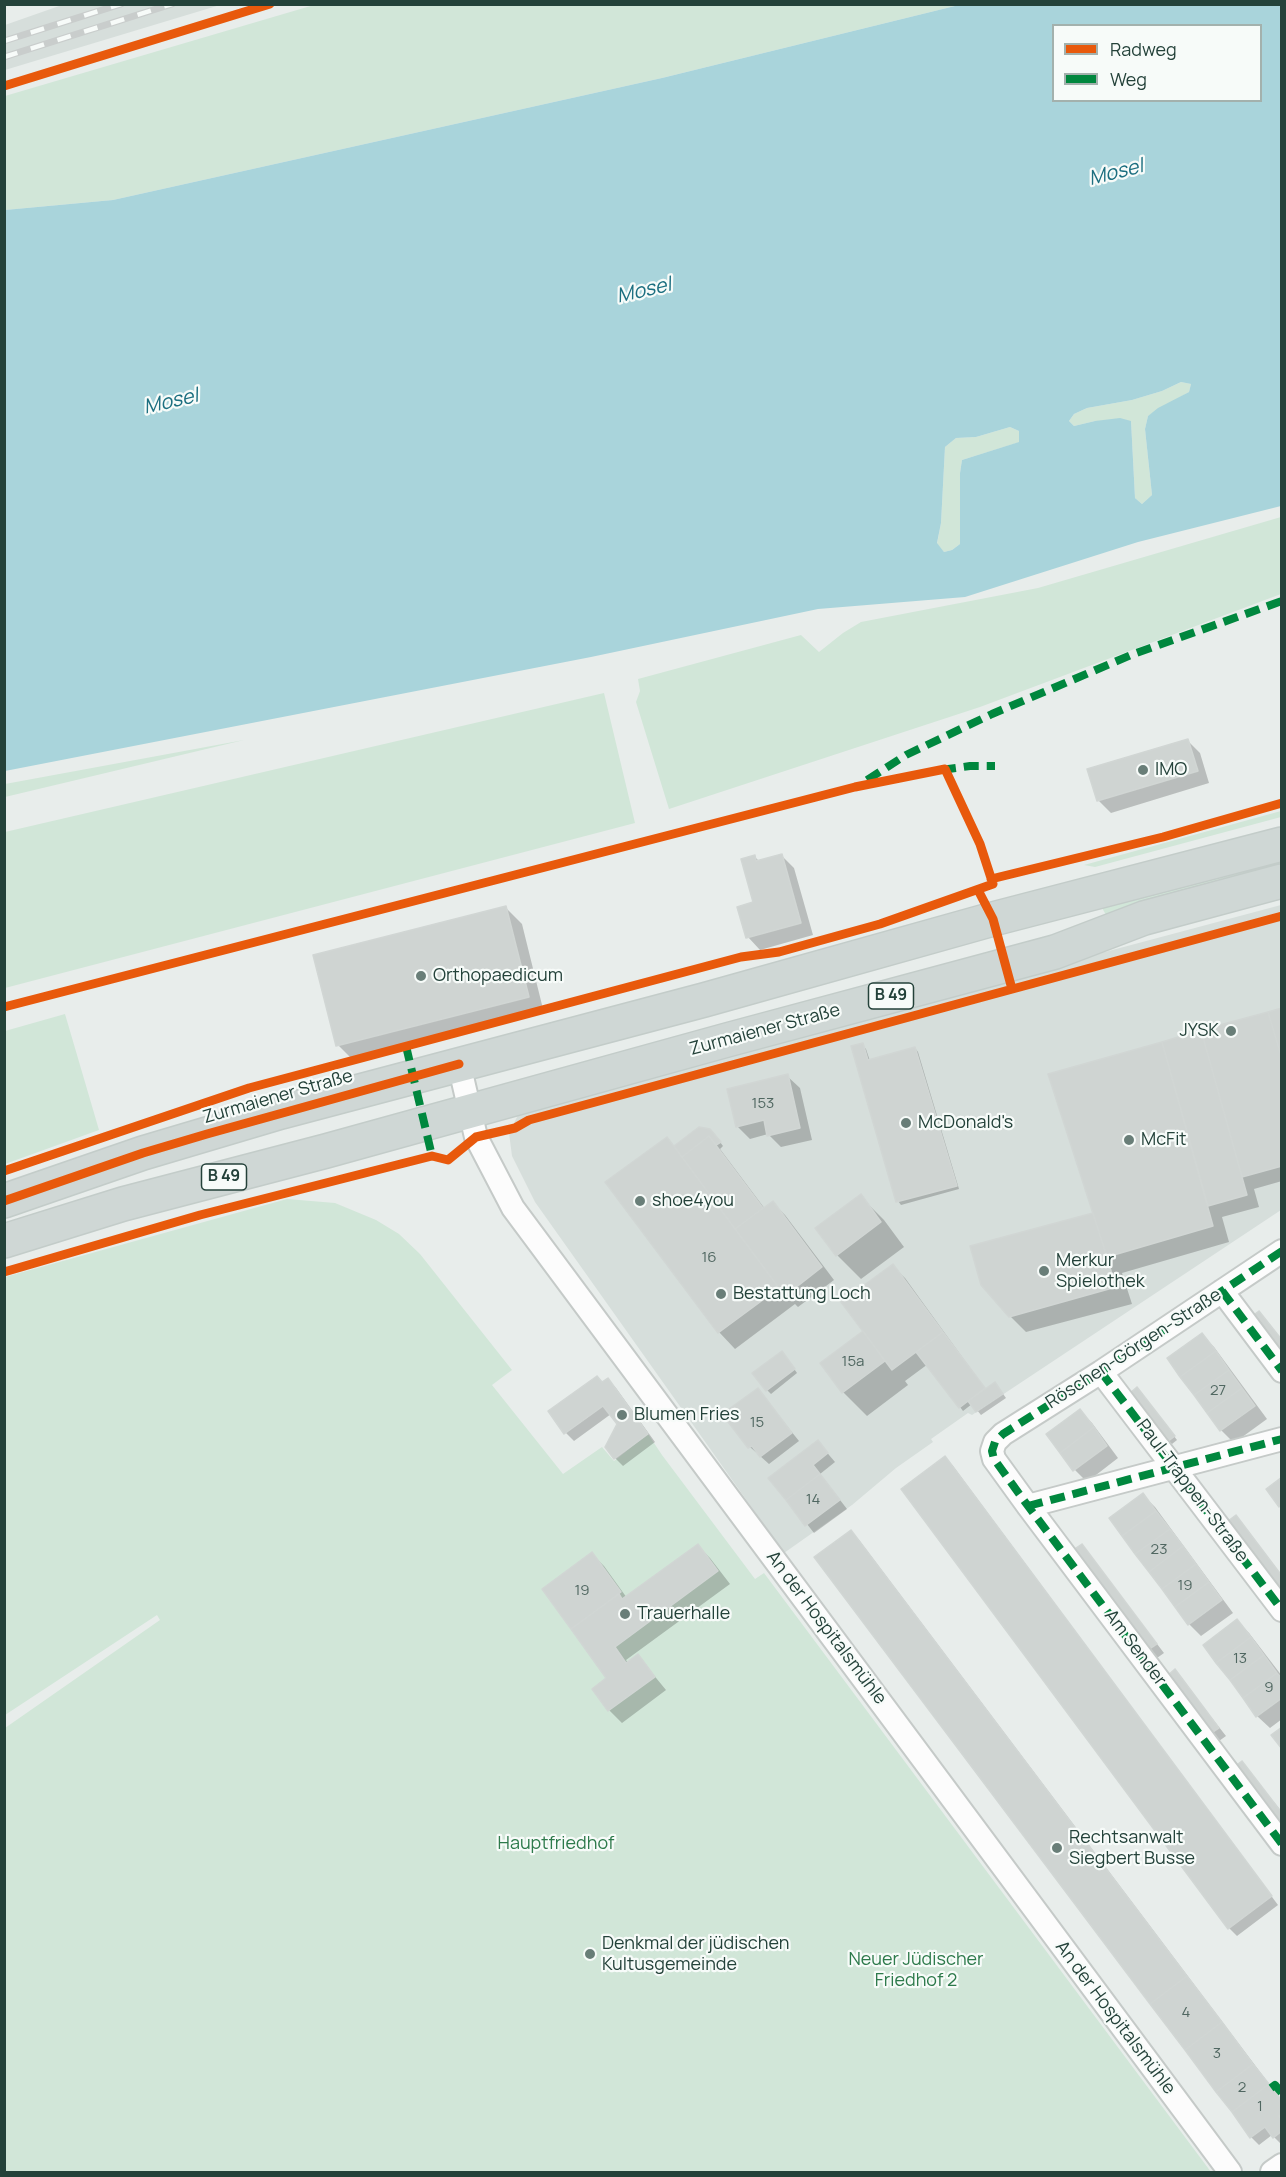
<!DOCTYPE html>
<meta charset="utf-8">
<style>
body{margin:0}
#map{position:relative;width:1286px;height:2177px;overflow:hidden;background:#e8edeb;font-family:Manrope,sans-serif}
canvas{display:block}
.frame{position:absolute;inset:0;border:6px solid #24423a;pointer-events:none}
.legend{position:absolute;left:1052px;top:24px;width:210px;height:78px;box-sizing:border-box;background:#f7fbf9;border:2px solid #a3b1ad;margin:0;padding:8px 10px;list-style:none;font-size:18px;color:#24423a}
.legend li{display:flex;align-items:center;gap:12px;height:30px}
.legend b{width:30px;border:2px solid #a3b1ad}
</style>
<div id="map">
<canvas width="1286" height="2177"></canvas>
<div class="frame"></div>
<ul class="legend">
<li><b style="height:8px;background:#e8590c"></b>Radweg</li>
<li><b style="height:8px;background:#00873e"></b>Weg</li>
</ul>
</div>
<script>
const context = document.querySelector('canvas').getContext('2d');
context.lineJoin = 'round';
function paint(path, color) {
  context.fillStyle = color;
  context.fill(path, 'evenodd');
}
function toPath(rows) {
  const path = new Path2D();
  for (const r of rows) {
    path.moveTo(r[0], r[1]);
    for (let i = 2; i < r.length; i += 2) path.lineTo(r[i], r[i + 1]);
  }
  return path;
}
function trace(path, color, width, dash) {
  context.strokeStyle = color;
  context.lineWidth = width;
  context.lineCap = dash ? 'butt' : 'round';
  context.setLineDash(dash || []);
  context.stroke(path);
}
function label(font, color, halo, rows, align = 'center') {
  context.font = font + ' Manrope,sans-serif';
  context.lineWidth = 4.5;
  context.setLineDash([]);
  context.textBaseline = 'middle';
  context.strokeStyle = halo;
  context.fillStyle = color;
  for (const [text, x, y, turn = 0] of rows) {
    context.save();
    context.translate(x, y);
    context.rotate((+turn || 0) * Math.PI / 180);
    context.textAlign = isNaN(turn) ? turn : align;
    if (halo) context.strokeText(text, 0, 0);
    context.fillText(text, 0, 0);
    context.restore();
  }
}
paint(toPath([
 [62,5,62,4,220,5,5,70,5,25],
 [1281,905,1281,1210,972,1415,968,1413,931,1439,933,1442,896,1468,852,1505,784,1553,535,1202,512,1156,509,1133,519,1113,633,1078]
]), '#d6dedb');
paint(toPath([
 [314,5,959,5,662,78,113,200,5,210,5,96],
 [1181,382,1191,384,1189,392,1148,416,1145,429,1152,495,1142,504,1135,498,1131,421,1095,421,1074,426,1069,421,1074,414,1087,408,1132,400,1162,391],
 [1010,427,1019,431,1020,442,962,460,960,473,960,544,952,550,944,552,937,544,941,523,945,447,956,438,976,437],
 [1281,517,1281,594,980,707,669,809,636,702,640,691,638,679,801,635,819,652,843,633,861,622,1038,588],
 [604,693,635,823,5,988,5,832],
 [244,740,5,797,5,784],
 [1281,811,1281,817,1095,867,1084,865],
 [1281,857,1281,867,1106,915,1101,906],
 [65,1014,99,1130,5,1164,5,1031],
 [287,1199,335,1203,376,1220,399,1234,420,1254,512,1370,492,1385,563,1474,602,1447,614,1461,648,1434,662,1455,755,1579,764,1573,1211,2172,5,2172,5,1728,160,1620,157,1615,5,1715,5,1277]
]), '#d1e6d8');
paint(toPath([
 [959,5,1281,5,1281,506,1138,542,965,597,818,609,591,657,5,771,5,210,113,200,662,78],
 [1054,26,1260,26,1260,100,1054,100],
 [1181,382,1191,384,1189,392,1158,408,1148,416,1145,429,1152,495,1142,504,1135,498,1131,421,1120,418,1095,421,1074,426,1069,421,1074,414,1087,408,1132,400,1162,391],
 [1010,427,1019,431,1019,442,962,460,960,473,960,544,952,550,944,552,937,543,941,523,945,447,956,438,976,437]
]), '#a9d4db');
paint(toPath([
 [1188,741,1200,753,1209,783,1111,813,1098,800],
 [754,856,760,862,782,856,794,868,813,935,760,950,748,937,755,903],
 [505,907,522,924,544,1013,354,1061,338,1045],
 [1282,1009,1282,1181,1254,1189,1259,1207,1222,1217,1229,1242,1122,1273,1132,1304,1026,1332,1010,1316,1095,1214,1050,1075],
 [862,1045,866,1049,870,1061,915,1048,918,1052,959,1189,901,1205,898,1201],
 [787,1076,800,1088,812,1140,781,1147,768,1134,750,1139,737,1126],
 [714,1134,723,1146,720,1149,765,1209,773,1203,785,1215,834,1280,798,1307,795,1304,735,1349,719,1332,607,1183,666,1139,675,1147],
 [860,1196,884,1220,904,1247,861,1279,837,1255],
 [892,1266,905,1278,986,1390,998,1387,1006,1398,981,1415,972,1404,963,1411,928,1364,905,1381,908,1385,867,1416,843,1392,822,1364,865,1332],
 [1202,1335,1214,1347,1267,1419,1234,1443,1221,1430,1169,1358],
 [785,1356,797,1373,771,1394,767,1390],
 [608,1380,616,1388,655,1442,623,1466,615,1458,618,1424,611,1414,574,1441,566,1433,603,1383],
 [758,1390,799,1441,769,1464,750,1447,724,1415],
 [1141,1393,1177,1440,1172,1444,1168,1441],
 [1080,1411,1092,1423,1118,1458,1087,1482,1075,1470],
 [818,1442,835,1462,820,1474,847,1509,814,1533,771,1478],
 [945,1458,953,1466,1278,1905,1237,1936,1229,1928],
 [1143,1495,1155,1507,1233,1613,1201,1636,1189,1624],
 [851,1532,859,1540,1282,2101,1282,2145,1272,2135,1259,2145,1251,2137],
 [698,1546,710,1558,730,1584,626,1660,628,1663,638,1656,666,1690,622,1723,609,1710,594,1689,608,1678,544,1590,592,1554,604,1566,627,1598],
 [1082,1546,1164,1653,1157,1658,1149,1650],
 [1237,1621,1249,1633,1282,1676,1282,1719,1270,1728,1257,1716],
 [1175,1671,1226,1736,1219,1741,1211,1733],
 [1242,1763,1282,1812,1282,1827]
]), '#0003');
const building = toPath([
 [1188,739,1198,771,1097,801,1087,769,1188,739],
 [782,854,801,923,746,938,737,907,753,902,741,859,755,855,756,861,782,854],
 [506,906,529,997,336,1046,313,955,506,906],
 [1282,1008,1282,1059,1268,1012,1282,1008],
 [1268,1012,1282,1059,1282,1166,1242,1177,1201,1030,1268,1012],
 [1201,1030,1247,1195,1208,1206,1162,1042,1201,1030],
 [1162,1042,1213,1226,1107,1257,1048,1074,1162,1042],
 [863,1043,868,1060,915,1047,957,1186,896,1202,851,1046,863,1043],
 [788,1074,800,1128,767,1136,764,1120,736,1127,727,1089,788,1074],
 [699,1127,710,1129,721,1142,716,1145,709,1136,682,1157,674,1146,699,1127],
 [709,1136,763,1208,735,1229,682,1157,709,1136],
 [667,1137,779,1288,718,1333,605,1182,667,1137],
 [861,1194,881,1222,836,1256,815,1228,861,1194],
 [773,1201,822,1267,785,1296,735,1229,773,1201],
 [1093,1213,1116,1287,1009,1317,981,1285,970,1246,1093,1213],
 [893,1264,943,1332,892,1370,841,1302,893,1264],
 [1259,1311,1282,1340,1282,1357,1251,1317,1259,1311],
 [863,1331,885,1361,842,1393,820,1363,863,1331],
 [943,1332,985,1388,959,1408,916,1352,943,1332],
 [1202,1333,1216,1351,1180,1377,1167,1358,1202,1333],
 [782,1351,795,1369,766,1391,752,1373,782,1351],
 [1216,1351,1229,1370,1194,1395,1180,1377,1216,1351],
 [1229,1370,1242,1388,1207,1413,1194,1395,1229,1370],
 [597,1376,602,1382,608,1378,648,1434,614,1459,605,1447,617,1424,603,1406,564,1434,548,1411,597,1376],
 [995,1382,1003,1394,976,1412,968,1401,995,1382],
 [1137,1387,1175,1436,1167,1442,1130,1393,1137,1387],
 [758,1388,792,1433,760,1457,752,1446,748,1448,722,1414,758,1388],
 [1242,1388,1255,1406,1220,1431,1207,1413,1242,1388],
 [1080,1409,1094,1427,1060,1453,1046,1434,1080,1409],
 [1094,1427,1107,1446,1073,1471,1060,1453,1094,1427],
 [818,1440,828,1453,813,1465,820,1474,786,1500,768,1478,818,1440],
 [945,1456,1272,1896,1228,1929,901,1489,945,1456],
 [820,1474,840,1500,805,1526,786,1500,820,1474],
 [1282,1477,1282,1505,1279,1507,1266,1489,1282,1477],
 [1143,1493,1156,1511,1122,1536,1109,1518,1143,1493],
 [1156,1511,1170,1529,1135,1554,1122,1536,1156,1511],
 [1236,1515,1282,1576,1282,1594,1228,1521,1236,1515],
 [1170,1529,1183,1546,1149,1572,1135,1554,1170,1529],
 [851,1530,1187,1976,1150,2004,814,1557,851,1530],
 [698,1544,718,1571,615,1647,626,1663,638,1654,655,1677,608,1711,592,1689,606,1678,571,1629,619,1594,622,1599,698,1544],
 [1082,1544,1157,1644,1148,1650,1073,1550,1082,1544],
 [1183,1546,1196,1564,1162,1589,1149,1572,1183,1546],
 [592,1552,621,1592,571,1629,542,1589,592,1552],
 [1196,1564,1209,1582,1175,1607,1162,1589,1196,1564],
 [1209,1582,1222,1600,1188,1625,1175,1607,1209,1582],
 [1237,1619,1251,1637,1216,1663,1203,1645,1237,1619],
 [1251,1637,1264,1655,1230,1680,1216,1663,1251,1637],
 [1264,1655,1277,1673,1243,1698,1230,1680,1264,1655],
 [1175,1669,1219,1728,1210,1734,1167,1676,1175,1669],
 [1277,1673,1282,1679,1282,1698,1256,1717,1243,1698,1277,1673],
 [1282,1727,1282,1749,1271,1735,1282,1727],
 [1242,1761,1282,1813,1282,1829,1234,1767,1242,1761],
 [1187,1976,1222,2022,1185,2050,1150,2004,1187,1976],
 [1222,2022,1253,2064,1216,2092,1185,2050,1222,2022],
 [1253,2064,1269,2084,1232,2112,1216,2092,1253,2064],
 [1269,2084,1282,2101,1282,2114,1279,2116,1282,2120,1282,2131,1273,2138,1265,2127,1250,2138,1232,2112,1269,2084]
]);
paint(building, '#cfd4d2');
trace(building, '#d1d6d4', 1.5);
const minor = toPath([
 [459,1064,476,1137,513,1208,1230,2172],
 [1282,1251,1101,1372,1003,1434,995,1442,992,1451,994,1459,1028,1506,1282,1844],
 [1222,1291,1282,1371],
 [1101,1372,1282,1610],
 [1028,1506,1282,1439],
 [1272,2172,1282,2165]
]);
const primary = toPath([
 [4,1201,143,1153,281,1112,704,1000,993,919,1282,844],
 [4,1241,123,1204,326,1151,727,1040,1055,952,1144,918,1282,881]
]);
trace(minor, '#c5cac8', 26);
trace(primary, '#c3ccc9', 36);
trace(minor, '#fcfcfc', 22);
trace(primary, '#cfd7d5', 33);
const rail = toPath([
 [4,41,121,4],
 [4,57,172,4]
]);
trace(rail, '#c9cdcc', 7);
trace(rail, '#f7fbf9', 4.5, [14]);
trace(toPath([
 [941,770,970,766,995,766],
 [867,780,906,755,992,714,1131,655,1282,601],
 [406,1046,432,1156],
 [1282,1251,1101,1372,1003,1434,995,1442,992,1451,994,1459,1028,1506,1282,1844],
 [1222,1291,1282,1371],
 [1101,1372,1282,1610],
 [1028,1506,1282,1439],
 [1271,2088,1275,2085,1282,2093]
]), '#00873e', 8, [15, 8]);
trace(toPath([
 [4,86,270,4],
 [991,879,1163,837,1282,803],
 [978,890,993,919,1012,989],
 [4,1007,855,787,945,769,980,844,993,884,880,924,779,952,741,957,249,1088,4,1171],
 [4,1201,143,1153,207,1134,459,1064],
 [4,1272,200,1215,432,1156,448,1160,476,1137,515,1128,529,1120,1282,916]
]), '#e8590c', 9);
for (const [x, y, r, color] of [
 [1143,770,6,"#697e78"],
 [421,976,6,"#697e78"],
 [1231,1031,6,"#697e78"],
 [906,1123,6,"#697e78"],
 [1129,1140,6,"#697e78"],
 [640,1201,6,"#697e78"],
 [1044,1271,6,"#697e78"],
 [721,1294,6,"#697e78"],
 [622,1415,6,"#697e78"],
 [625,1614,6,"#697e78"],
 [1057,1848,6,"#697e78"],
 [590,1954,6,"#697e78"]
]) {
  const dot = new Path2D();
  dot.arc(x, y, r, 0, 2 * Math.PI);
  context.fillStyle = color;
  context.fill(dot);
  trace(dot, '#f7fbf9', 2);
}
label('15px', '#506761', null, [
 ["153",763,1104],
 ["16",709,1258],
 ["15a",853,1362],
 ["27",1218,1391],
 ["15",757,1423],
 ["14",813,1500],
 ["23",1159,1550],
 ["19",1185,1586],
 ["19",582,1591],
 ["13",1240,1659],
 ["9",1269,1688],
 ["4",1186,2013],
 ["3",1217,2054],
 ["2",1242,2088],
 ["1",1260,2107]
]);
for (const [x, y, w] of [
 [891,996,45],
 [224,1177,45]
]) {
  const box = new Path2D();
  box.roundRect(x - w / 2, y - 13, w, 26, 4.5);
  context.fillStyle = '#f7fbf9';
  context.fill(box);
  trace(box, '#24423a', 1.5);
}
label('bold 16px', '#24423a', null, [
 ["B 49",891,996],
 ["B 49",224,1177]
]);
label('18px', '#24423a', '#f7fbf9', [
 ["IMO",1155,770],
 ["Orthopaedicum",433,976],
 ["JYSK",1219,1031,"right"],
 ["McDonald's",918,1123],
 ["McFit",1141,1140],
 ["shoe4you",652,1201],
 ["Merkur",1056,1261],
 ["Spielothek",1056,1282],
 ["Bestattung Loch",733,1294],
 ["Blumen Fries",634,1415],
 ["Trauerhalle",637,1614],
 ["Rechtsanwalt",1069,1838],
 ["Siegbert Busse",1069,1859],
 ["Denkmal der jüdischen",602,1944],
 ["Kultusgemeinde",602,1965]
], 'left');
label('18px', '#24423a', '#f7fbf9', [
 ["Zurmaiener Straße",765,1030,-15],
 ["Zurmaiener Straße",278,1097,-16],
 ["Röschen-Görgen-Straße",1134,1349,-33],
 ["Paul-Trappen-Straße",1192,1491,53],
 ["An der Hospitalsmühle",826,1628,53],
 ["Am Sender",1135,1648,53],
 ["An der Hospitalsmühle",1115,2018,53]
]);
label('18px', '#2d7a4b', '#f7fbf9', [
 ["Hauptfriedhof",556,1844],
 ["Neuer Jüdischer",916,1960],
 ["Friedhof 2",916,1981]
]);
label('italic 20px', '#1c6f80', '#f7fbf9', [
 ["Mosel",1116,173,-14],
 ["Mosel",644,291,-13],
 ["Mosel",171,402,-13]
]);
</script>
